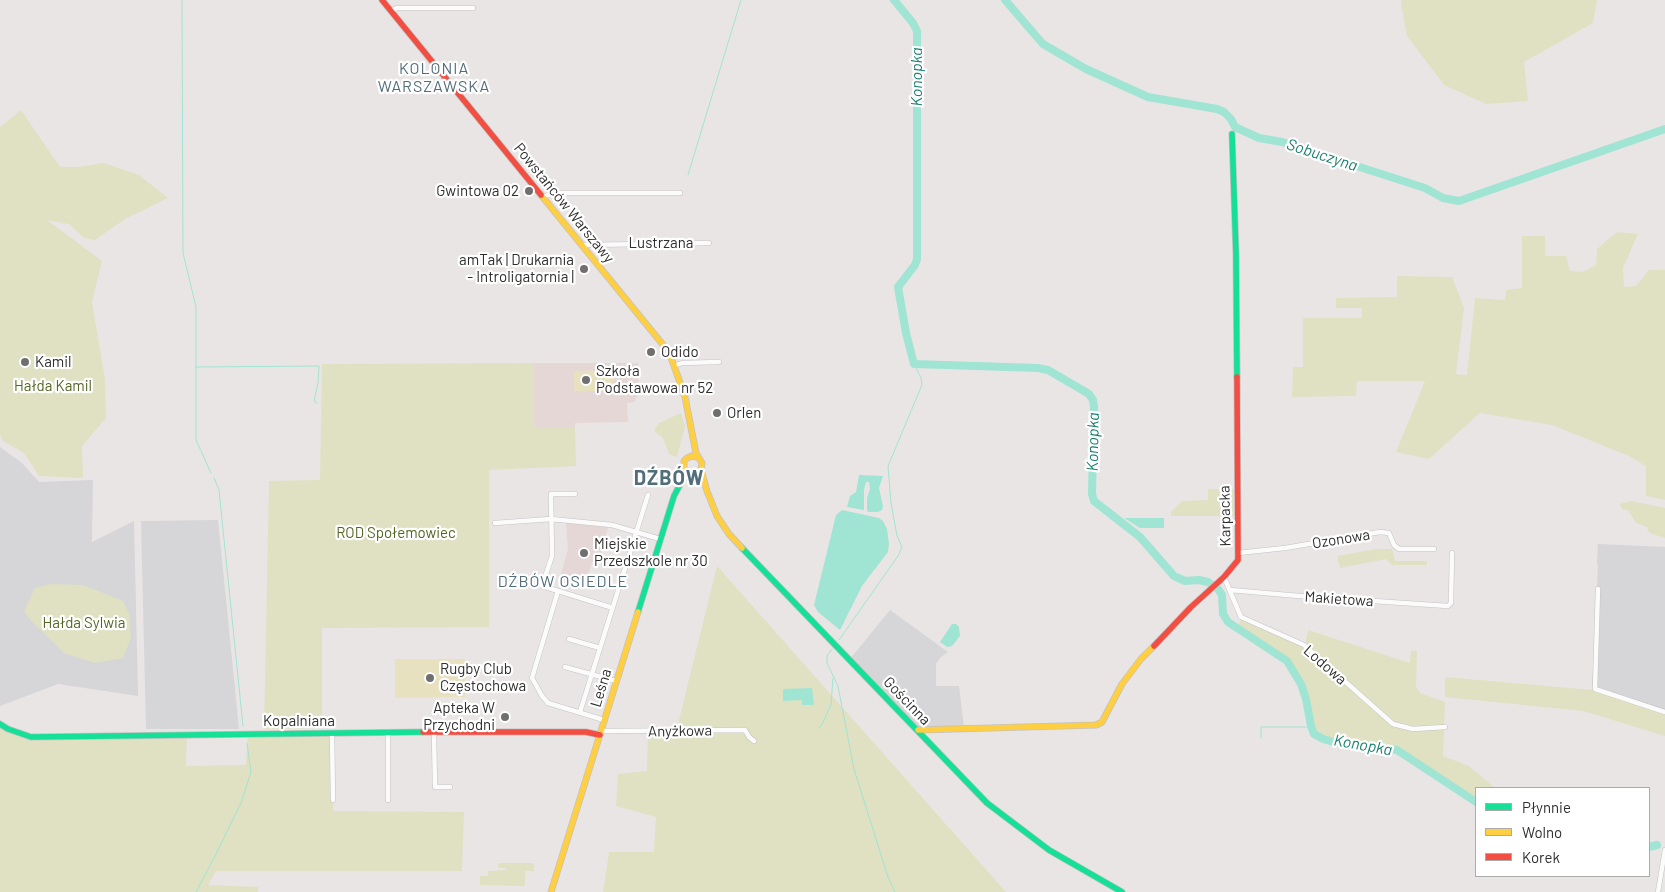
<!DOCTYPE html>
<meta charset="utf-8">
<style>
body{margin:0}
#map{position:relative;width:1665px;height:892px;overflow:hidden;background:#eae5e5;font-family:Barlow,sans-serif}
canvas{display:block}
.legend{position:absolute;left:1475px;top:787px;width:175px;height:90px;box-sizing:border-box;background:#fff;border:1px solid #ababab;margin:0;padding:6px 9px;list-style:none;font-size:15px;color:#2e2e2e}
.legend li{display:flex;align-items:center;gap:10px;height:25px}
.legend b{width:25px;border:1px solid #ababab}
</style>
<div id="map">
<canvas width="1665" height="892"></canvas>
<ul class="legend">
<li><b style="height:6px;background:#16e098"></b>Płynnie</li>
<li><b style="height:6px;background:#ffcf43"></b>Wolno</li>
<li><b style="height:6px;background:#f24e42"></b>Korek</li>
</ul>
</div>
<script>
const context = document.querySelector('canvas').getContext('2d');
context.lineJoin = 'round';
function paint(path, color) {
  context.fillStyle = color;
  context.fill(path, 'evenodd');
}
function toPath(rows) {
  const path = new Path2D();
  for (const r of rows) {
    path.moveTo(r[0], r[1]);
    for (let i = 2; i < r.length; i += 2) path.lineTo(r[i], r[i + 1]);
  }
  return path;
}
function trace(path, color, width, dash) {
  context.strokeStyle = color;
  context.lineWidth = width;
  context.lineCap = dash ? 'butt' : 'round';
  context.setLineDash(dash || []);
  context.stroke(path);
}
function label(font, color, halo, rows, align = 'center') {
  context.font = font + ' Barlow,sans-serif';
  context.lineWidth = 4.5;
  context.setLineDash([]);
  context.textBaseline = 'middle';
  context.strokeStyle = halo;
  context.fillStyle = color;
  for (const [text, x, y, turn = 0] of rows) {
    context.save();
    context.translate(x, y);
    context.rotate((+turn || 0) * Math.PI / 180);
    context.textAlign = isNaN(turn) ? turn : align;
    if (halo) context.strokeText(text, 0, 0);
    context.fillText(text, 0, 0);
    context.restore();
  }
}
paint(toPath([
 [0,447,22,463,39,482,93,480,92,542,134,521,138,696,58,684,0,706],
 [218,520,239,729,146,729,141,521],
 [1598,544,1665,547,1665,713,1592,690,1598,566,1597,563],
 [890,610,948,652,940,658,936,664,936,686,959,686,964,728,918,730,850,659]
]), '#d6d5d7');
paint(toPath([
 [534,363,638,363,639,396,636,397,635,402,627,403,628,422,575,423,575,427,534,427],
 [566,523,608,527,600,558,593,560,584,586,560,578,568,549]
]), '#e4d7d5');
paint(toPath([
 [1402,0,1597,0,1593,23,1524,62,1528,101,1486,104,1444,85,1407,36,1401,4],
 [21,110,60,167,79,167,104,163,139,175,168,198,125,219,95,240,84,238,69,224,47,220,102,261,92,302,105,379,106,418,82,446,83,478,39,476,24,453,3,441,0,435,0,127],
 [1617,232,1638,234,1623,268,1624,287,1636,286,1649,270,1665,270,1665,500,1646,496,1646,466,1629,456,1552,425,1480,413,1429,459,1396,452,1425,381,1357,381,1356,396,1292,397,1293,367,1303,367,1303,318,1362,318,1362,308,1336,308,1336,298,1397,297,1397,276,1452,277,1464,308,1456,374,1467,375,1475,298,1505,300,1506,290,1522,288,1522,236,1545,236,1545,256,1566,256,1570,271,1582,272,1596,265,1597,249],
 [534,363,534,427,575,427,576,466,489,470,489,627,322,628,322,728,264,729,269,481,320,480,322,364],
 [681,413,685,426,677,457,669,454,663,438,654,431,659,423],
 [1208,489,1235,489,1235,516,1171,516,1171,512,1182,501,1208,500],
 [1631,501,1665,508,1665,538,1652,534,1648,531,1647,527,1636,523,1628,510,1622,509,1620,504],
 [1376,549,1392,549,1395,561,1427,561,1427,565,1392,565,1386,559,1340,568,1337,556],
 [717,566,1006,892,603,892,609,852,654,852,656,817,616,806,618,774,647,771,648,732,676,732],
 [52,584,83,585,123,601,129,613,131,638,123,658,95,663,64,653,32,622,24,611,35,588],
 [1241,619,1305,647,1308,630,1410,663,1411,651,1417,651,1416,687,1420,693,1445,702,1443,756,1469,766,1495,788,1476,788,1476,799,1398,748,1335,740,1319,735,1314,730,1306,692,1295,667,1284,657,1238,627],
 [1445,677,1592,690,1665,713,1665,736,1583,711,1445,697],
 [0,724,31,737,187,735,186,766,246,765,248,734,332,734,333,811,464,812,462,871,216,871,208,885,258,887,258,892,0,892],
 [498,863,534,863,534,871,525,871,525,886,480,885,480,876,488,876,488,871,506,870,505,868,498,868]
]), '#dfe1c2');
paint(toPath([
 [613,370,613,391,574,391,574,371],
 [395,659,465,659,465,697,395,698]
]), '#e7e1c0');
paint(toPath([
 [859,475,883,476,879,488,883,506,882,510,878,512,868,512,867,509,867,498,870,489,869,482,866,482,864,490,864,510,847,507,850,496,856,492],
 [842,510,879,518,883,521,887,529,889,544,888,552,862,586,840,630,818,612,814,605,836,515],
 [1124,518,1164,518,1164,528,1140,528],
 [952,624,956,624,959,627,960,636,952,646,947,647,940,642],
 [812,688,814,705,802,705,802,700,783,701,783,689]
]), '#a0e4d3');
trace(toPath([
 [182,0,183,253,196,307,196,440,211,473],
 [688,175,741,0],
 [196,367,319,366,318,383,314,401,317,403],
 [214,478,219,490,243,726],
 [839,640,898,556,902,547,897,536,891,503,888,466,922,385,921,378,914,364],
 [832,649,827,656,827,663,838,686,854,769,888,877,895,892],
 [818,728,821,726,831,705,833,678],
 [1261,738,1261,727,1311,727],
 [196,892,214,858,241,803,251,772,247,743]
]), '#a0e4d3', 1);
trace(toPath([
 [894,0,913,23,917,31,917,259,915,265,898,287,906,333,914,364,1038,368,1048,370,1089,394,1093,400,1094,407,1092,494,1094,501,1140,537,1174,576,1185,581,1199,580,1208,582,1218,589,1222,595,1223,614,1228,622,1287,661,1301,684,1306,699,1311,726,1314,734,1323,739,1337,743,1397,750,1476,802],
 [1005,0,1043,44,1086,69,1148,97,1217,109,1224,112,1231,119,1235,127,1259,138,1282,142,1425,188,1443,198,1459,201,1665,129],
 [1649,847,1657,845]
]), '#a0e4d3', 8);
const street = toPath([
 [391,11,397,8,473,8],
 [543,197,553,193,680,193],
 [582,245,709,243],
 [674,366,682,363,719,362],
 [575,494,551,494,552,556,542,586,613,608],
 [495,523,551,519,612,525,660,539],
 [1238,553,1285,548,1380,532,1389,533,1394,545,1399,549,1434,549],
 [1224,577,1241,617,1304,645,1393,724,1413,729,1445,727],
 [1598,589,1595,689,1665,712],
 [1230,590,1299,596,1448,606,1451,603,1452,553],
 [558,591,532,678,542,696,548,703,604,720],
 [569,639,600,648],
 [565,667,616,681],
 [580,712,648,495],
 [601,731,745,730,749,737,754,741],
 [434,733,435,787,450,787],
 [332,734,333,800],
 [388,800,388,732],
 [1658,892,1665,850]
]);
const fast = toPath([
 [1232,134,1236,254,1237,377],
 [742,548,987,803,1049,850,1122,892],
 [638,612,674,496,683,479,690,475],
 [0,724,8,729,31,737,423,732]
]);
const slow = toPath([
 [541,195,664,346,672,360,685,397,696,453,702,463,701,470,707,491,717,516,729,534,742,548],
 [697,457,692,456,687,458,684,461,684,468,688,474,692,475,699,473,701,470],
 [918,730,1096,725,1102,722,1122,684,1141,659,1154,646],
 [551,892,638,612]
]);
const jam = toPath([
 [382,0,541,195],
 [1154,646,1191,607,1224,577,1238,560,1237,377],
 [423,732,586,732,600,735]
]);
trace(street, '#c3c2c3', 5.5);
trace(fast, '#c3c2c3', 7);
trace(slow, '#c3c2c3', 7);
trace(jam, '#c3c2c3', 7);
trace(street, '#fcfbfb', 4.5);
trace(fast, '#16e098', 5.5);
trace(slow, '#ffcf43', 5.5);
trace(jam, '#f24e42', 5.5);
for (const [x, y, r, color] of [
 [529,191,5,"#706e6e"],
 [584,269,5,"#706e6e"],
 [651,352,5,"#706e6e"],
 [25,362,5,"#706e6e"],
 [586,380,5,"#706e6e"],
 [717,413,5,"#706e6e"],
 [584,553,5,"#706e6e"],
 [430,678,5,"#706e6e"],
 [505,717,5,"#706e6e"]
]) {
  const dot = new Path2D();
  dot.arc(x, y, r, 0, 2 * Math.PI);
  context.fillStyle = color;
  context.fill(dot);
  trace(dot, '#fff', 2);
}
label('15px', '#2e2e2e', '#fff', [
 ["Gwintowa 02",519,191,"right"],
 ["amTak | Drukarnia",574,260,"right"],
 ["- Introligatornia |",574,277,"right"],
 ["Odido",661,352],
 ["Kamil",35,362],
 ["Szkoła",596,371],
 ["Podstawowa nr 52",596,388],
 ["Orlen",727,413],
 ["Miejskie",594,544],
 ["Przedszkole nr 30",594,561],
 ["Rugby Club",440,669],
 ["Częstochowa",440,686],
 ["Apteka W",495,708,"right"],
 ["Przychodni",495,725,"right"]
], 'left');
label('15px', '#2e2e2e', '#fff', [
 ["Powstańców Warszawy",564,203,51],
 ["Lustrzana",661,243],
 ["Karpacka",1225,516,-91],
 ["Ozonowa",1341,539,-9],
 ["Makietowa",1339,599,4],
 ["Lodowa",1325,665,41],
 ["Leśna",601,688,-73],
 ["Gościnna",907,701,46],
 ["Kopalniana",299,721],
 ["Anyżkowa",680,731,-1]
]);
label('15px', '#536623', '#fff', [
 ["Hałda Kamil",53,386],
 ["ROD Społemowiec",396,533],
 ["Hałda Sylwia",84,623]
]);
context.letterSpacing = '1px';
label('16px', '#526e7b', '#fff', [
 ["KOLONIA",434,69],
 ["WARSZAWSKA",434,87],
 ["DŹBÓW OSIEDLE",563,582]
]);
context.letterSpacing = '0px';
label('italic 16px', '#1a806f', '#fff', [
 ["Konopka",917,77,-90],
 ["Sobuczyna",1322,155,18],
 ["Konopka",1093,442,-89],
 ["Konopka",1363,745,10]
]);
context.letterSpacing = '1px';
label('bold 20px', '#526e7b', '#fff', [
 ["DŹBÓW",669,478]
]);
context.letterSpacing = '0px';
</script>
